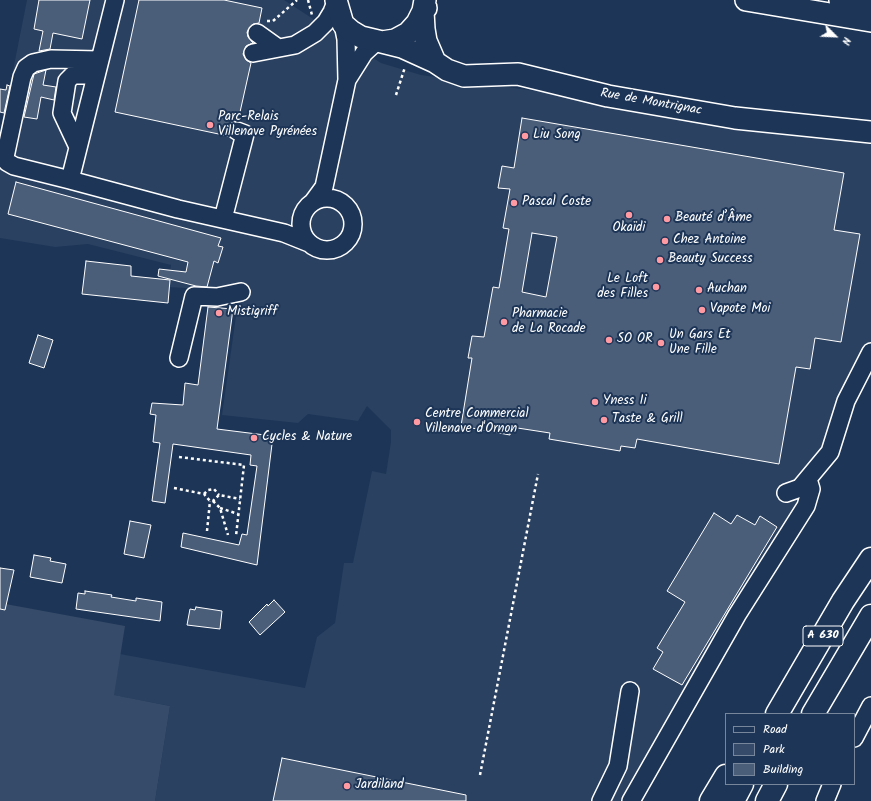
<!DOCTYPE html>
<meta charset="utf-8">
<style>
body{margin:0}
#map{position:relative;width:871px;height:801px;overflow:hidden;background:#1d3557;font-family:Kalam,sans-serif}
canvas{display:block}
.legend{position:absolute;left:725px;top:713px;width:130px;height:72px;box-sizing:border-box;background:#1d3557;border:1px solid #77869a;margin:0;padding:5px 7px;list-style:none;font-size:12px;color:#fff}
.legend li{display:flex;align-items:center;gap:8px;height:20px}
.legend b{width:20px;border:1px solid #77869a}
.north{position:absolute;left:815px;top:16px;width:40px;height:40px;-webkit-text-stroke:3px #1d3557;paint-order:stroke;rotate:114deg;font-size:11px;font-weight:700;line-height:16px;text-align:center;color:#fff}
.north::after{content:'';display:block;margin:auto;width:14px;height:18px;background:#fff;clip-path:polygon(50% 0,100% 100%,50% 72%,0 100%)}
</style>
<div id="map">
<canvas width="871" height="801"></canvas>
<ul class="legend">
<li><b style="height:5px;background:#1d3557"></b>Road</li>
<li><b style="height:11px;background:#364b69"></b>Park</li>
<li><b style="height:11px;background:#4a5d79"></b>Building</li>
</ul>
<div class="north">N</div>
</div>
<script>
const context = document.querySelector('canvas').getContext('2d');
context.lineJoin = 'round';
function paint(path, color) {
  context.fillStyle = color;
  context.fill(path, 'evenodd');
}
function toPath(rows) {
  const path = new Path2D();
  for (const r of rows) {
    if (r.length === 3) {
      path.moveTo(r[0] + r[2], r[1]);
      path.arc(r[0], r[1], r[2], 0, 2 * Math.PI);
      continue;
    }
    path.moveTo(r[0], r[1]);
    for (let i = 2; i < r.length; i += 2) path.lineTo(r[i], r[i + 1]);
  }
  return path;
}
function trace(path, color, width, dash) {
  context.strokeStyle = color;
  context.lineWidth = width;
  context.lineCap = dash ? 'butt' : 'round';
  context.setLineDash(dash || []);
  context.stroke(path);
}
function label(font, color, halo, rows, align = 'center') {
  context.font = font + ' Kalam,sans-serif';
  context.lineWidth = 4;
  context.setLineDash([]);
  context.textBaseline = 'middle';
  context.strokeStyle = halo;
  context.fillStyle = color;
  for (const [text, x, y, turn = 0] of rows) {
    context.save();
    context.translate(x, y);
    context.rotate((+turn || 0) * Math.PI / 180);
    context.textAlign = isNaN(turn) ? turn : align;
    if (halo) context.strokeText(text, 0, 0);
    context.fillText(text, 0, 0);
    context.restore();
  }
}
paint(toPath([
 [27,0,284,0,381,63,421,75,871,138,871,342,849,384,798,503,671,712,621,801,155,801,170,706,113,695,120,654,305,688,317,637,335,623,344,563,353,563,372,471,386,474,391,442,391,430,367,406,358,421,308,414,298,423,222,415,238,302,219,290,168,287,171,265,88,244,55,247,0,238,0,136]
]), '#2a4161');
paint(toPath([
 [0,603,125,626,114,695,170,706,155,801,0,801]
]), '#364b69');
const building = toPath([
 [39,0,90,0,82,39,53,33,50,49,39,51,43,31,34,29,39,0],
 [139,0,224,0,262,8,259,23,253,24,247,32,248,37,253,43,246,46,243,54,246,60,251,63,238,121,231,123,228,127,228,136,115,112,139,0],
 [46,70,43,85,56,87,54,100,41,97,37,119,24,117,34,74,46,70],
 [7,85,10,86,4,113,0,112,0,89,6,90,7,85],
 [522,118,844,173,834,230,860,234,841,342,815,338,810,369,796,367,779,464,637,439,635,448,621,446,620,451,549,439,550,433,511,427,510,435,461,426,472,358,468,358,472,336,484,337,493,287,499,288,509,229,503,228,510,189,498,188,502,166,514,168,522,118],
 [532,233,557,237,546,297,522,292,532,233],
 [16,182,221,238,218,246,223,247,218,263,214,261,207,287,196,286,158,276,159,269,186,272,188,262,8,214,16,182],
 [86,261,131,266,131,276,170,280,168,303,82,294,86,261],
 [208,307,233,309,217,429,273,436,257,565,181,547,183,533,239,545,242,534,247,535,257,466,250,465,251,455,173,444,165,503,152,501,160,443,153,442,156,415,150,414,152,403,183,405,185,383,198,385,208,307],
 [38,335,53,340,44,368,29,363,38,335],
 [714,513,731,524,737,515,755,525,760,516,777,527,682,685,653,669,663,652,657,648,685,602,667,591,714,513],
 [130,521,151,525,144,558,124,554,130,521],
 [34,555,51,558,50,561,66,564,62,583,30,577,34,555],
 [0,568,14,570,5,610,0,609,0,568],
 [85,591,112,595,111,597,136,601,136,598,162,602,160,621,76,609,78,593,85,594,85,591],
 [274,600,285,612,260,635,249,622,267,604,268,606,274,600],
 [196,607,222,611,220,629,187,625,190,609,195,610,196,607],
 [282,758,466,795,466,801,273,801,282,758]
]);
paint(building, '#4a5d79');
trace(building, '#fff', 1);
const minor = toPath([
 [115,0,70,180,178,209,284,233,309,243],
 [257,33,278,48],
 [253,53,295,45,315,33,326,22,332,12,336,2],
 [347,80,364,53,376,42],
 [78,147,62,113,67,81,73,75,88,75,98,66],
 [70,180,14,166,7,162,5,157,22,77,26,68,33,63,51,59,100,60],
 [327,224,26],
 [313,202,324,187,347,80,346,39,343,24],
 [223,219,245,134,237,131],
 [179,358,194,296,217,297,241,292],
 [786,493,800,488,830,452,846,401,871,352],
 [854,738,871,706],
 [601,801,618,766,630,691],
 [631,801,737,615,806,506,811,489,808,479],
 [825,801,832,784]
]);
const major = toPath([
 [336,0,343,24,351,31,361,37,382,42,395,40,408,33,417,23,423,11,425,0],
 [746,0,871,21],
 [840,0,871,6],
 [426,8,423,11,424,29,426,41,435,62],
 [382,42,402,47,435,62,447,70,464,76,518,74,608,96,735,118,871,132]
]);
const highway = toPath([
 [777,714,843,601,871,559],
 [813,714,871,616],
 [711,801,726,776],
 [733,801,742,784],
 [767,801,776,784]
]);
trace(minor, '#fff', 20);
trace(major, '#fff', 24);
trace(highway, '#fff', 25);
trace(toPath([
 [308,0,312,15],
 [267,21,273,21,297,0],
 [396,95,405,67],
 [179,457,244,465,236,536],
 [174,488,204,494,210,501,213,501,219,495,240,499],
 [204,494,208,490,214,489,219,495],
 [213,501,220,508,228,535],
 [220,508,238,514],
 [207,531,210,501],
 [480,775,538,474]
]), '#fff', 2.5, [3, 3]);
trace(minor, '#1d3557', 17);
trace(major, '#1d3557', 21);
trace(highway, '#1d3557', 22);
for (const [x, y, r, color] of [
 [210,125,4,"#ff9aa2"],
 [525,136,4,"#ff9aa2"],
 [514,203,4,"#ff9aa2"],
 [629,215,4,"#ff9aa2"],
 [667,219,4,"#ff9aa2"],
 [665,241,4,"#ff9aa2"],
 [660,260,4,"#ff9aa2"],
 [656,287,4,"#ff9aa2"],
 [699,290,4,"#ff9aa2"],
 [702,310,4,"#ff9aa2"],
 [219,313,4,"#ff9aa2"],
 [504,322,4,"#ff9aa2"],
 [609,340,4,"#ff9aa2"],
 [661,343,4,"#ff9aa2"],
 [595,402,4,"#ff9aa2"],
 [604,420,4,"#ff9aa2"],
 [417,422,4,"#ff9aa2"],
 [254,438,4,"#ff9aa2"],
 [347,786,4,"#ff9aa2"]
]) {
  const dot = new Path2D();
  dot.arc(x, y, r, 0, 2 * Math.PI);
  context.fillStyle = color;
  context.fill(dot);
  trace(dot, '#1d3557', 1.5);
}
for (const [x, y, w] of [
 [823,636,40]
]) {
  const box = new Path2D();
  box.roundRect(x - w / 2, y - 10, w, 20, 3);
  context.fillStyle = '#1d3557';
  context.fill(box);
  trace(box, '#fff', 1);
}
label('bold 12px', '#fff', null, [
 ["A 630",823,636]
]);
label('13px', '#fff', '#1d3557', [
 ["Rue de Montrignac",651,103,10]
]);
label('13px', '#fff', '#1d3557', [
 ["Parc-Relais",218,118],
 ["Villenave Pyrénées",218,133],
 ["Liu Song",533,136],
 ["Pascal Coste",522,203],
 ["Beauté d’Âme",675,219],
 ["Okaïdi",629,229,"center"],
 ["Chez Antoine",673,241],
 ["Beauty Success",668,260],
 ["Le Loft",648,280,"right"],
 ["des Filles",648,295,"right"],
 ["Auchan",707,290],
 ["Vapote Moi",710,310],
 ["Mistigriff",227,313],
 ["Pharmacie",512,315],
 ["de La Rocade",512,330],
 ["Un Gars Et",669,336],
 ["Une Fille",669,351],
 ["SO OR",617,340],
 ["Yness Ii",603,402],
 ["Centre Commercial",425,415],
 ["Villenave d'Ornon",425,430],
 ["Taste & Grill",612,420],
 ["Cycles & Nature",262,438],
 ["Jardiland",355,786]
], 'left');
</script>
